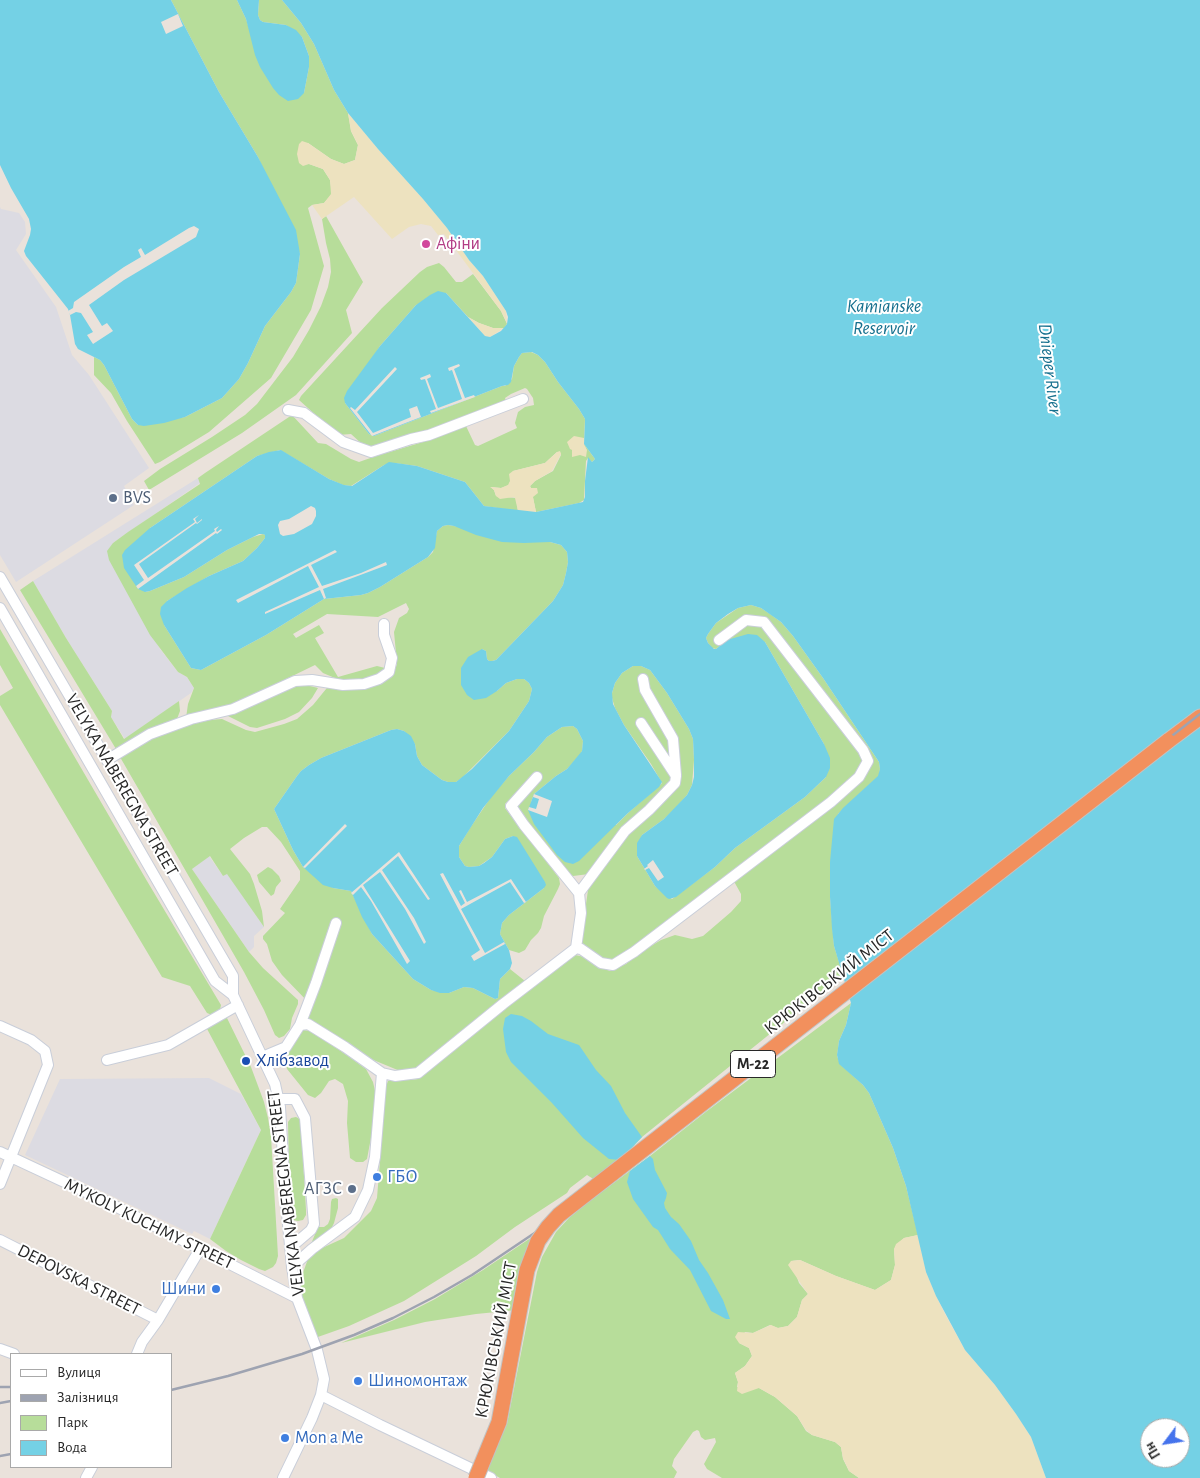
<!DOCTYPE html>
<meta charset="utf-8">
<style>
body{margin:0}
#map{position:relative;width:1200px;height:1478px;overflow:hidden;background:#eae2db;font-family:"Alegreya Sans",sans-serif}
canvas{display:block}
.legend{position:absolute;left:10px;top:1353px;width:162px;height:115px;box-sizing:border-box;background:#fff;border:1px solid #a9a9a9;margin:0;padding:6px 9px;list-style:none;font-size:15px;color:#282828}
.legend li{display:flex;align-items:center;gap:10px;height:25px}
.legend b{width:25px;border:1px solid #a9a9a9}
.north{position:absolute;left:1140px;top:1418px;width:50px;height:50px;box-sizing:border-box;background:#fff;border:1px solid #a9a9a9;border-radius:50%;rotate:239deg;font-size:14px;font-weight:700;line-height:20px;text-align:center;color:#282828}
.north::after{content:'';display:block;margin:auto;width:18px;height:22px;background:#4573ec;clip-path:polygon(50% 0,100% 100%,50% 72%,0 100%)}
</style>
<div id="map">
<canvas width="1200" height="1478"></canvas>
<ul class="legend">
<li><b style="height:6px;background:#fff"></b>Вулиця</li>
<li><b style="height:6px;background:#9ea3b1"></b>Залізниця</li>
<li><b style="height:14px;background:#b7dd9a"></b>Парк</li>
<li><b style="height:14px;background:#74d1e5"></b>Вода</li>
</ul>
<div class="north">Пн</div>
</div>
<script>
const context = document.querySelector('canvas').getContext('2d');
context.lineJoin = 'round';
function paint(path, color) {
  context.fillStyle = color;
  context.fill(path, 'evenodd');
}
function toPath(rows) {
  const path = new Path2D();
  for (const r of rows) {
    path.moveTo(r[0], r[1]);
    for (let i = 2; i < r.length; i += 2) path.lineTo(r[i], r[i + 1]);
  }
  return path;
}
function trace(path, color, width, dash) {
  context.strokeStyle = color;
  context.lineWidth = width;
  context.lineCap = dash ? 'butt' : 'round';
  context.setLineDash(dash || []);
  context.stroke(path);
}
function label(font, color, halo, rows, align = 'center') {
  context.font = font + ' "Alegreya Sans",sans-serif';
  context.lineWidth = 4;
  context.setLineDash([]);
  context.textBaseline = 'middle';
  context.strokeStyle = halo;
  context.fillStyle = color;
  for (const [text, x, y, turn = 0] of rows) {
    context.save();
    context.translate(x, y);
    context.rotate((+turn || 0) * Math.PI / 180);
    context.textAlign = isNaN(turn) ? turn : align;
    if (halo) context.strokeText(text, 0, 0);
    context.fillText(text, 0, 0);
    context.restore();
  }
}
paint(toPath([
 [0,207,1,209,19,213,25,222,26,234,16,250,56,307,72,355,89,375,149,468,124,486,134,505,16,582,0,555],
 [198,478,200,483,113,543,160,649,178,672,187,677,194,688,191,693,125,739,111,717,112,711,66,638,33,581],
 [209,856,223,876,227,873,264,927,254,936,254,947,249,952,192,869],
 [209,1078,241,1094,261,1130,210,1239,194,1231,192,1234,25,1155,60,1079]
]), '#dcdbe2');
paint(toPath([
 [171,0,237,0,246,19,249,28,304,93,309,67,309,56,302,37,286,25,263,22,260,20,258,15,259,0,282,0,301,23,314,44,334,90,348,113,351,131,358,145,355,160,344,164,331,159,308,143,309,164,323,169,330,180,332,194,324,203,312,205,308,208,324,266,311,310,271,378,209,432,160,462,155,464,127,421,111,393,94,375,94,357,100,360,104,365,132,419,138,425,185,417,222,398,239,379,248,363,265,326,291,292,296,283,300,254,258,157,219,92],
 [326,216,363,282,346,310,352,333,296,395,242,433,149,490,144,481,160,469,212,437,245,415,257,404,293,357,309,330,321,306,328,287,331,272,330,259,326,243,322,219],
 [439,263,444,267,456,282,462,282,473,274,501,311,507,324,504,328,493,328,479,323,468,317,446,293,416,305,380,346,345,403,369,434,374,436,502,386,505,386,512,379,514,366,519,357,522,353,531,352,538,355,545,362,558,382,579,409,585,419,584,444,595,459,592,462,588,458,586,461,584,500,579,503,536,512,531,488,530,486,535,481,553,471,561,455,560,452,557,452,545,463,513,471,509,485,501,488,491,487,494,490,496,496,516,498,518,511,484,506,465,482,417,466,394,463,384,465,351,486,343,485,329,479,280,450,257,456,150,528,145,592,150,591,184,577,227,550,253,537,263,534,265,535,265,538,257,548,243,561,209,576,167,601,164,625,191,668,201,670,266,635,324,599,361,595,368,593,380,587,428,557,433,552,437,531,443,526,448,525,454,526,539,542,550,542,561,545,567,552,568,562,566,573,563,585,553,601,496,660,492,661,489,661,487,659,486,651,482,649,497,691,506,683,517,679,524,679,529,683,532,689,529,701,509,731,463,777,456,782,448,782,442,780,422,765,417,756,415,744,404,731,397,729,391,730,321,758,309,765,301,771,297,776,274,809,293,850,303,867,333,888,351,891,372,934,413,979,431,990,449,993,464,987,473,988,495,999,498,998,500,979,510,969,525,981,418,1070,400,1071,371,1059,306,1017,310,1004,282,975,272,961,267,944,263,939,263,936,285,913,280,909,300,880,300,871,281,842,267,827,262,827,244,838,230,849,250,874,254,884,262,911,264,927,227,874,223,876,210,856,192,869,249,952,263,968,298,1000,298,1004,292,1018,290,1029,284,1036,279,1038,275,1035,264,1010,244,972,120,757,150,738,175,728,210,720,222,719,246,730,255,732,284,724,297,719,313,705,335,678,323,673,315,665,239,702,186,718,188,704,194,688,187,677,178,672,150,635,109,560,107,551,113,543,128,532,200,484,198,478,205,473,292,415,318,443,326,444,351,459,359,462,376,456,423,442,466,426,475,445,478,446,517,428,515,423,518,412,525,407,534,405,533,398,527,389,525,388,511,394,505,398,506,401,431,431,372,447,362,444,351,434,338,435,299,400,301,396,382,308,420,272,427,267],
 [406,603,409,609,407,613,399,618,394,632,397,664,395,669,385,668,377,666,338,677,315,638,324,633,319,625,296,638,293,634,327,614,378,617],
 [33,581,66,638,112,711,111,717,124,739,179,701,180,711,177,719,116,749,20,590],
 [751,605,761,608,770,614,781,622,793,636,823,678,879,762,880,769,879,776,838,814,830,897,834,946,843,975,642,1137,620,1160,595,1180,587,1175,570,1188,567,1193,515,1227,476,1256,404,1301,349,1326,315,1338,301,1301,301,1278,308,1259,320,1249,344,1238,371,1211,377,1198,386,1086,388,1081,396,1078,409,1080,418,1079,510,1002,575,955,585,957,597,966,610,971,626,964,641,952,661,940,675,935,692,939,703,936,731,912,741,901,741,894,731,876,615,959,604,960,582,946,581,940,588,890,593,880,589,874,573,876,569,874,517,810,518,806,540,775,535,772,533,773,509,800,505,804,505,808,559,878,560,884,558,889,544,916,541,928,538,933,531,940,525,950,519,953,509,950,500,934,502,923,509,915,544,888,513,836,505,839,492,857,479,866,469,867,465,866,459,857,459,846,470,828,493,794,509,776,534,752,547,737,562,727,573,726,577,729,583,741,582,751,580,755,567,769,556,776,534,794,531,802,616,825,628,813,662,783,651,764,624,725,615,708,612,698,612,693,615,683,622,673,633,666,641,666,650,670,667,693,689,729,693,739,694,760,692,785,687,795,674,810,664,819,642,835,637,856,655,886,672,899,715,867,735,848,805,797,826,777,824,744,765,642,727,640,716,649,712,648,708,643,706,638,708,634,716,623,738,608],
 [0,629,147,881,221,1005,220,1010,212,1015,207,1013,190,986,162,977,0,705,0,696,13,688,0,665],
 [292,684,306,685,318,688,312,698,299,712,285,719,257,728,250,727,228,716,233,711],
 [268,867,272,869,279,876,281,881,276,887,274,894,271,896,259,882,257,875],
 [851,1003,846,1025,839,1041,837,1056,840,1064,863,1085,869,1093,893,1148,906,1186,918,1235,904,1238,894,1249,895,1265,891,1280,875,1290,836,1276,800,1260,791,1261,799,1283,808,1294,802,1300,797,1317,788,1326,778,1328,770,1325,753,1333,745,1332,739,1343,749,1348,752,1356,745,1366,735,1373,738,1382,737,1387,759,1388,775,1397,797,1416,806,1431,812,1435,835,1442,841,1447,843,1459,849,1471,859,1478,722,1478,707,1469,704,1464,716,1442,715,1438,705,1440,701,1437,699,1431,697,1430,693,1432,674,1459,672,1466,677,1472,674,1478,500,1478,486,1470,507,1424,537,1272,542,1257,556,1232,569,1218,587,1203,650,1156,707,1111],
 [226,1016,251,1067,264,1102,268,1118,271,1136,278,1256,276,1263,273,1267,265,1271,259,1269,241,1260,226,1251,210,1239,261,1130,206,1027],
 [303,1030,310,1031,347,1055,366,1069,373,1082,376,1095,373,1127,367,1159,363,1162,356,1162,350,1158,347,1123,348,1101,343,1084,335,1079,329,1081,321,1093,315,1098,308,1095,287,1069,286,1065,293,1038],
 [296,1117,300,1119,301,1124,306,1210,306,1215,303,1220,298,1221,293,1220,291,1216,289,1168,288,1122,291,1118],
 [336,1198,338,1199,338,1208,334,1223,330,1231,311,1244,318,1227,324,1227,328,1224,330,1219,331,1202,332,1199],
 [541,1231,517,1310,476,1314,425,1322,341,1343,394,1320,435,1299,483,1270]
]), '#b7dd9a');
paint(toPath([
 [348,113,378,149,423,199,447,228,469,260,483,276,506,311,507,323,501,311,444,234,438,235,431,226,421,224,409,227,392,239,354,197,322,219,312,205,324,203,331,194,330,180,323,169,309,164,303,166,299,163,297,154,299,144,302,141,308,143,331,159,344,164,355,160,358,145,351,131],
 [468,317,479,323,493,328,504,328,490,337,485,336],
 [574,436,584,438,584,444,587,450,586,457,580,455,572,457,572,450,570,449,567,442],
 [560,451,561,454,552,471,535,481,530,486,531,488,537,488,538,493,533,497,536,512,518,511,515,498,514,497,500,499,496,496,494,490,490,487,501,488,508,485,510,481,509,474,513,471,545,463,557,452],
 [918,1235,926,1272,936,1296,945,1314,965,1350,995,1385,1016,1414,1031,1437,1046,1478,859,1478,849,1471,843,1458,841,1447,835,1442,812,1435,806,1430,797,1416,775,1397,759,1388,742,1394,737,1391,738,1382,735,1373,745,1366,752,1356,749,1348,739,1343,735,1337,738,1332,753,1333,771,1325,778,1328,788,1326,797,1317,802,1300,808,1294,788,1265,791,1261,800,1260,836,1276,875,1290,891,1280,895,1265,894,1249,896,1244,904,1238]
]), '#ede2bf');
paint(toPath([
 [0,0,171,0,219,92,258,157,296,230,300,254,296,283,291,292,265,326,248,363,239,379,222,398,185,417,164,423,144,426,138,425,132,419,104,365,100,360,78,349,75,344,70,315,68,309,26,256,24,251,30,235,31,229,29,219,11,188,0,165],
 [237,0,259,0,258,15,260,20,263,22,286,25,296,30,302,37,309,56,309,67,304,93,298,99,288,101,279,95,273,88,260,67,255,55,246,19],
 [282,0,1200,0,1200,1478,1046,1478,1031,1437,1016,1414,995,1385,965,1350,936,1296,926,1272,906,1186,893,1148,869,1093,863,1085,839,1064,837,1055,839,1041,846,1025,851,1003,834,946,832,929,830,897,830,862,834,819,843,808,878,776,880,769,879,762,823,678,793,636,781,622,761,608,751,605,738,608,728,614,716,623,708,634,706,638,708,643,714,649,716,649,727,640,748,634,757,635,765,642,824,744,830,758,830,768,826,777,805,797,735,848,715,867,676,897,669,899,667,898,655,886,637,856,637,843,642,835,664,819,687,795,692,785,694,777,694,760,693,739,689,729,667,693,650,670,641,666,633,666,622,673,615,683,612,693,613,704,624,725,662,782,659,787,628,813,579,861,573,864,565,862,557,855,534,824,528,810,534,794,556,776,567,769,582,751,583,741,577,729,573,726,562,727,547,737,534,752,509,776,483,808,459,846,459,857,465,866,469,867,479,866,484,863,492,857,505,839,513,836,517,837,545,882,546,885,544,888,509,915,502,923,500,934,509,950,512,963,510,969,500,979,498,998,495,999,473,988,464,987,449,993,440,993,431,990,413,979,372,934,362,917,351,891,333,888,323,885,303,867,293,850,274,809,297,776,301,771,309,765,321,758,391,730,397,729,404,731,411,736,415,744,417,756,422,765,442,780,448,782,456,782,472,769,509,731,529,701,532,689,529,683,524,679,517,679,506,683,497,691,486,698,474,700,467,695,461,685,461,668,468,657,482,649,486,651,487,659,489,661,492,661,496,660,553,601,563,585,566,573,568,562,567,552,561,545,550,542,524,543,502,542,476,535,454,526,448,525,443,526,437,531,435,548,428,557,380,587,368,593,361,595,324,599,266,635,201,670,191,668,164,625,160,614,161,607,167,601,187,588,209,576,243,561,257,548,265,538,265,535,263,534,259,534,227,550,184,577,150,591,145,592,138,589,124,568,122,555,125,550,150,528,257,456,269,452,281,450,329,479,344,485,352,486,384,465,389,462,417,466,465,482,484,506,536,512,583,502,585,497,585,481,588,457,592,462,595,459,584,444,585,422,585,419,579,409,558,382,545,362,538,355,532,352,522,353,519,357,514,366,511,382,508,385,502,386,374,436,369,434,345,403,344,398,347,391,380,346,416,305,430,295,438,291,446,293,485,336,490,337,501,331,507,324,508,317,506,311,483,276,469,260,447,228,423,199,378,149,348,113,334,90,314,44,301,23],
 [311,506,315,508,316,511,316,516,312,524,294,534,283,536,280,534,278,525,280,521,289,519],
 [1150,1428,1180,1428,1180,1458,1150,1458],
 [511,1014,522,1016,531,1021,548,1034,579,1045,596,1070,611,1086,625,1113,642,1137,620,1160,609,1159,583,1138,552,1103,511,1062,506,1052,503,1029,505,1018],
 [650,1156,653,1159,655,1170,667,1193,666,1198,664,1203,665,1208,671,1217,679,1224,691,1241,699,1260,708,1273,723,1300,730,1319,726,1319,711,1311,690,1270,670,1249,658,1230,653,1227,633,1199,627,1182,630,1171]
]), '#74d1e5');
paint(toPath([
 [178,14,183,26,166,34,161,22],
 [194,226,199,229,196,237,124,280,89,305,102,326,107,323,113,331,93,344,87,335,93,332,81,313,76,312,70,315,68,311,73,308,74,302,124,267,141,257,138,250,141,248,145,255,189,228],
 [459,364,460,366,454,369,465,398,474,395,475,397,431,413,430,411,436,409,425,379,421,380,420,378,430,374,431,377,427,379,438,408,462,399,452,370,449,371,448,368],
 [395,367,397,369,357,412,373,433,411,417,409,409,417,406,421,417,372,436,350,408,351,407,355,410],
 [199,515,195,519,197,523,202,519,202,520,197,524,196,523,139,564,148,578,215,531,214,529,219,526,216,530,217,532,221,529,222,530,217,534,216,533,138,589,136,586,144,580,134,565,195,522,193,519],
 [335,550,337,552,311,565,322,586,361,573,386,562,387,565,323,589,326,598,324,599,320,590,265,614,265,612,319,587,308,566,238,603,236,600],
 [534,794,552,801,547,817,528,810,529,807,536,809,539,799,533,797],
 [345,824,347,826,305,868,303,867],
 [399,852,430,899,428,900,398,856,382,870,414,918,426,942,424,944,405,909,380,872,363,885,410,961,407,964,371,901,361,887,353,895,351,893],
 [653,860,664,877,658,881,649,868,645,870,644,869,648,866,647,865],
 [443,873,461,906,465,903,459,891,461,890,467,902,511,879,526,902,524,903,510,882,461,909,485,953,504,942,505,944,474,961,471,956,480,950,440,874]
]), '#eae2db');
const minor = toPath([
 [288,410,304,413,343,442,371,452,411,439,429,435,523,399],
 [0,577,233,976,233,995,275,1084,280,1107,285,1192,292,1267,297,1298,317,1350,324,1379,321,1395,312,1418,283,1478],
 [0,608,215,981,233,995],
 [643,679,645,690,673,739,676,775],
 [107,760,150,734,191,719,233,709,295,681,312,680,343,685,364,684,379,679,389,672,392,658,384,635,384,624],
 [579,893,625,831,649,810,675,783,676,776,641,723],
 [576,948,581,949,601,963,613,965,634,952,831,802,859,777,868,761,863,750,764,622,746,620,719,640],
 [300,1025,316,983,336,923],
 [0,1026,31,1040,45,1051,48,1065,0,1184],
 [262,1057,286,1047,300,1025,308,1024,345,1047,382,1073,395,1076,418,1073,503,1004,576,948,581,913,579,893,524,825,511,806,537,777],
 [107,1060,168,1045,238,1005],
 [278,1099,295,1099,305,1118,314,1224,311,1230,290,1248],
 [0,1152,105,1201,297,1298],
 [0,1240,158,1320],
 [292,1267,312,1249,355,1217,368,1190,375,1157,382,1073],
 [0,1349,14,1354],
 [137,1354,142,1342,158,1320,200,1249],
 [321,1395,380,1425,491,1478],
 [86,1478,92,1467]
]);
const highway = toPath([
 [1168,741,1200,717]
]);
trace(minor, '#c9ced9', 12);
trace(highway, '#c3c3c3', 17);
trace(minor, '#fff', 10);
trace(highway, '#f2905d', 15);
trace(toPath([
 [0,1387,11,1387],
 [171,1390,228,1376,302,1354,354,1335,393,1318,434,1297,472,1275,545,1226,1200,714],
 [0,1403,11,1401],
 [0,1456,11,1454]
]), '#9ea3b1', 2.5);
const highwayBridge = toPath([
 [476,1478,499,1422,527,1270,538,1241,548,1227,559,1215,1168,741]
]);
trace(highwayBridge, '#c3c3c3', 17, []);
trace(highwayBridge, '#f2905d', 15);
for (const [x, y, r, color] of [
 [426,244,5,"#d1479c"],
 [113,498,5,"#5c6f8a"],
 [246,1061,5,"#1a4fb4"],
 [377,1177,5,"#3f7fe0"],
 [352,1189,5,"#5c6f8a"],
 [216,1289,5,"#3f7fe0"],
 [358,1381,5,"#3f7fe0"],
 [285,1438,5,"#3f7fe0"]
]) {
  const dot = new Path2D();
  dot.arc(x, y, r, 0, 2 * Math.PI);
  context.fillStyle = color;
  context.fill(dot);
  trace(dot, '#fff', 2);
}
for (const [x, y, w] of [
 [753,1064,45]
]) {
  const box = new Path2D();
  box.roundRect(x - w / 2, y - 13.5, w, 27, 4);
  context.fillStyle = '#fff';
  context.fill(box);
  trace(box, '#282828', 1);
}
label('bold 16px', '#282828', null, [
 ["М-22",753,1064]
]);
label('18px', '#b23c85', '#fff', [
 ["Афіни",436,244]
], 'left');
label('18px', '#4e5e75', '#fff', [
 ["BVS",123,498],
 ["АГЗС",342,1189,"right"]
], 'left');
label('18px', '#282828', '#fff', [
 ["VELYKA NABEREGNA STREET",122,785,60],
 ["КРЮКІВСЬКИЙ МІСТ",829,982,-38],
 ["VELYKA NABEREGNA STREET",286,1193,-97],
 ["MYKOLY KUCHMY STREET",149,1224,26],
 ["DEPOVSKA STREET",79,1280,27],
 ["КРЮКІВСЬКИЙ МІСТ",496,1340,-79]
]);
label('18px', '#164399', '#fff', [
 ["Хлібзавод",256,1061]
], 'left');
label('18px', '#366cbe', '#fff', [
 ["ГБО",387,1177],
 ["Шини",206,1289,"right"],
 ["Шиномонтаж",368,1381],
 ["Mon a Me",295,1438]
], 'left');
label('italic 19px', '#16708e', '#fff', [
 ["Kamianske",884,306],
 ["Reservoir",884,328],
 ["Dnieper River",1050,369,83]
]);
</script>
